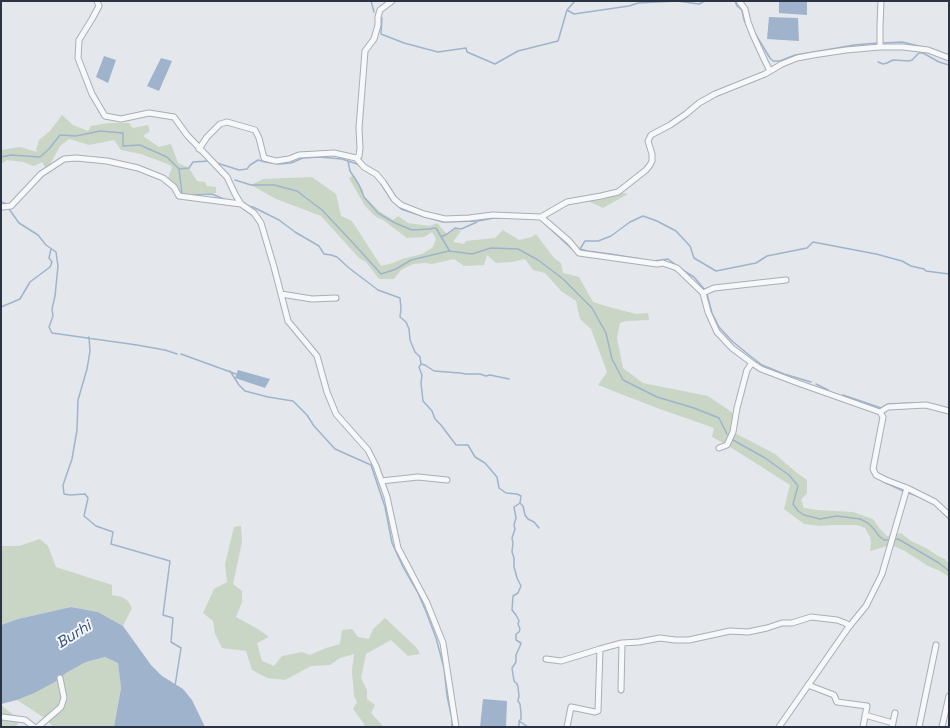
<!DOCTYPE html>
<style>
body{margin:0}
#map{position:relative;width:950px;height:728px;overflow:hidden;background:#e4e7ec;font-family:"Space Grotesk",sans-serif}
canvas{display:block}
.frame{position:absolute;inset:0;border:2px solid #2b3445;pointer-events:none}
</style>
<div id="map">
<canvas width="950" height="728"></canvas>
<div class="frame"></div>
</div>
<script>
const context = document.querySelector('canvas').getContext('2d');
context.lineJoin = 'round';
function paint(path, color) {
  context.fillStyle = color;
  context.fill(path, 'evenodd');
}
function toPath(rows) {
  const path = new Path2D();
  for (const r of rows) {
    path.moveTo(r[0], r[1]);
    for (let i = 2; i < r.length; i += 2) path.lineTo(r[i], r[i + 1]);
  }
  return path;
}
function trace(path, color, width, dash) {
  context.strokeStyle = color;
  context.lineWidth = width;
  context.lineCap = dash ? 'butt' : 'round';
  context.setLineDash(dash || []);
  context.stroke(path);
}
function label(font, color, halo, rows, align = 'center') {
  context.font = font + ' "Space Grotesk",sans-serif';
  context.lineWidth = 4;
  context.setLineDash([]);
  context.textBaseline = 'middle';
  context.strokeStyle = halo;
  context.fillStyle = color;
  for (const [text, x, y, turn = 0] of rows) {
    context.save();
    context.translate(x, y);
    context.rotate((+turn || 0) * Math.PI / 180);
    context.textAlign = isNaN(turn) ? turn : align;
    if (halo) context.strokeText(text, 0, 0);
    context.fillText(text, 0, 0);
    context.restore();
  }
}
paint(toPath([
 [62,115,73,125,88,131,91,126,109,123,129,123,133,128,148,125,150,131,143,136,159,147,171,144,178,163,189,168,197,181,205,182,207,186,216,187,216,193,195,194,180,194,175,186,168,178,172,167,170,165,141,154,121,150,114,140,89,145,69,139,60,146,47,170,42,162,34,166,23,162,7,160,1,164,1,150,20,147,37,152,36,150,39,140,50,131],
 [354,175,363,190,364,196,379,211,393,220,398,216,408,223,430,226,437,223,447,234,455,228,461,231,453,242,464,244,466,241,495,238,503,230,519,240,532,237,536,234,554,258,561,263,563,273,579,277,593,302,609,307,636,314,648,313,649,320,626,321,620,323,617,338,623,368,643,383,708,396,736,415,733,432,775,454,797,473,807,480,807,493,801,500,804,508,817,510,853,512,873,519,880,529,887,536,901,533,911,541,926,548,938,556,945,559,949,564,949,577,940,571,928,566,903,550,891,545,870,551,871,542,870,537,865,528,857,525,832,525,820,526,804,524,784,509,790,485,727,445,712,437,714,428,657,408,598,385,607,372,591,329,580,319,576,301,561,291,545,273,533,270,525,259,512,262,496,263,487,255,484,265,464,266,454,259,432,264,425,263,413,264,401,270,394,279,379,279,366,262,359,258,321,216,276,199,251,185,263,179,312,177,336,194,341,216,352,221,381,266,393,263,402,259,422,254,433,247,436,239,432,232,424,237,407,238,383,220,376,217,365,206,349,178],
 [618,192,628,194,603,208,584,199],
 [241,526,242,542,233,584,242,591,242,602,236,617,258,629,269,637,257,643,262,661,274,666,282,656,302,652,310,655,326,648,340,644,342,630,352,629,358,637,369,639,373,629,385,618,416,647,420,654,408,656,391,640,366,654,361,678,367,690,367,699,375,705,371,713,384,727,364,727,364,724,353,709,357,702,354,696,352,671,354,654,340,658,330,665,311,666,285,680,267,678,252,670,246,651,222,648,215,634,213,621,203,613,214,589,227,582,225,564,234,527],
 [40,539,48,546,56,567,112,585,112,595,122,597,128,601,132,608,123,626,98,612,71,607,18,619,1,625,1,546,19,546],
 [105,657,118,662,121,688,114,727,53,727,46,719,17,700,55,682,66,673,86,662],
 [1,705,20,720,16,727,1,727]
]), '#c9d6c5');
paint(toPath([
 [779,1,807,1,807,15,779,13],
 [769,17,798,18,799,41,767,39],
 [104,56,116,60,108,83,96,77],
 [161,58,172,61,159,91,147,86],
 [238,370,270,379,265,388,235,378],
 [71,607,98,612,123,626,151,665,162,676,183,689,192,700,205,727,114,727,121,688,118,663,105,657,86,662,66,673,55,682,34,693,17,700,1,704,1,625,18,619],
 [483,699,507,701,506,727,480,727]
]), '#9fb4cc');
trace(toPath([
 [371,1,374,12],
 [735,1,737,6,742,10,744,20,756,47],
 [567,10,574,14,629,6,638,3,677,1,699,4,705,1],
 [382,18,381,34,404,43,438,52,466,48,467,52,495,64,518,51,558,41,567,10,575,1],
 [752,27,756,35,770,58,773,61,780,61,795,55,814,52,854,45,878,43],
 [883,43,902,42,927,48],
 [932,49,949,55],
 [878,62,883,64,887,63,893,60,909,61,912,60,919,53,923,53,939,62,949,65],
 [1,157,11,155,40,157,49,149,60,135,76,136,100,131,123,133,123,146,140,145,167,157,179,169,182,194],
 [348,161,350,171,359,185,364,197,378,213,395,223,412,230,429,229,436,228,449,250],
 [217,163,239,170,247,169,250,165,258,160,265,162,279,164,291,163,303,158,319,157,342,159,357,164,361,167],
 [179,169,189,168,193,162,209,161],
 [235,180,251,185,274,185,297,191,322,210,354,244,381,274,396,269,411,260,449,251,472,254,491,248,518,249,538,260,563,279,592,308,606,333,612,359,623,380,657,397,694,408,719,418,727,434],
 [383,187,392,200],
 [189,195,212,194,226,200],
 [1,202,7,204],
 [395,203,401,209,422,216,443,222,478,221,494,218,500,218],
 [247,206,253,207,279,220,295,232,319,246,324,254,331,255,337,257,349,268,378,290,400,298,401,309,400,317,406,322,409,329,410,340,415,352,420,357,421,364,419,367,422,375,421,383,423,401,432,411,435,419,441,425,456,445,468,445,475,457,485,463,497,477,499,488,506,493,517,494,521,496,520,503,523,506,525,515,528,519,534,522,539,528],
 [9,209,19,223,38,235,46,245,56,252,58,266,55,296,52,309,53,316,49,327,52,333,137,345,165,350,177,354],
 [544,223,572,249],
 [441,237,447,234,455,228,461,229,477,222],
 [641,259,610,254,587,251,580,249,585,241,598,241,611,236,630,222,643,216,657,221,676,231,690,246,694,258,716,271,756,263,767,256,807,248,813,242,876,254,902,261,911,266,924,269,926,271,949,274],
 [654,261,668,259,676,265],
 [681,269,694,277,705,290],
 [707,294,712,313,719,327,732,341,749,355,762,365,784,374,811,382],
 [1,307,20,299,30,282,50,267,52,262,49,258,51,249],
 [89,337,90,351,87,369,78,400,77,430,72,459,63,485,64,494,70,495,85,494,88,498,84,516,96,526,113,532,111,544,170,561,163,615,173,618,171,642,181,648,175,686],
 [181,354,236,374],
 [421,364,425,365,434,371,460,373,466,374,480,374,486,376,490,375,509,379],
 [230,371,239,385,245,391,268,397,293,401,307,415,314,426,335,449,371,465,385,507,392,543,403,567,418,593,427,614,436,638,444,668,447,696,452,719,452,727],
 [816,384,828,390],
 [843,395,881,408,888,404,912,403],
 [926,403,940,406],
 [733,440,765,458,789,475,798,486,793,504,798,511,804,515,820,519,837,516,860,519,868,523,874,529,879,536,884,540,890,540],
 [884,482,903,491],
 [909,493,922,498],
 [943,513,949,519],
 [894,540,898,539,905,543,939,563,949,571],
 [519,721,528,727],
 [519,727,519,721,521,719,521,713,520,704,518,701,519,696,518,687,517,684,514,681,512,668,516,662,516,655,520,646,521,643,516,640,516,634,519,632,520,629,518,624,519,621,516,615,512,610,513,596,518,593,521,586,517,578,514,567,514,558,512,552,513,543,512,538,515,529,514,525,516,518,514,507,520,503]
]), '#9fb4cc', 1.5);
const minor = toPath([
 [97,1,99,6,92,19,79,40,78,58,92,94,105,116,121,119,149,113,174,117,187,135,227,177,235,194,241,204,254,213,261,223,274,267,288,321,317,356,327,392,336,414,368,450,376,466,387,497,398,548,427,603,443,643,456,727],
 [739,1,745,9,748,22,753,35,765,61,770,71],
 [880,47,880,26,881,1],
 [199,149,207,137,220,124,227,122,255,130,259,138,264,158,276,161,289,159,299,155,334,153,356,158,364,167,376,174,383,182,394,199,401,205,424,214,445,219,469,218,493,215,541,217,567,202,601,196,618,192,646,170,650,165,652,161,652,154,648,141,651,135,670,125,686,114,699,103,715,94,765,74,782,64,797,58,813,55,846,50,880,47,903,47,928,50,949,58],
 [356,158,359,156,360,148,359,128,365,51,374,39,378,25,378,17,380,10,392,1],
 [1,206,3,207,11,206,41,174,64,159,76,158,107,161,138,168,163,178,174,187,179,196,241,204],
 [541,217,569,241,579,253,657,264,663,263,677,268,703,293,708,312,717,332,732,348,752,363,761,369,798,383,880,412],
 [703,293,714,288,786,280],
 [281,294,312,299,336,298],
 [719,448,727,445,733,432,737,408,747,370,752,363],
 [381,481,418,477,447,480],
 [907,488,886,480,876,475,873,469,883,417,880,412,888,407,926,405,949,411],
 [622,643,639,642,660,638,675,640,689,640,730,631,748,632,767,628,782,623,792,623,811,617,837,620,845,623,850,626],
 [600,649,622,643,621,690],
 [546,659,561,661,600,649,598,711,595,712,571,707,567,727],
 [808,685,834,695,837,702,867,706,863,727],
 [865,715,893,723],
 [2,717,25,720,34,727],
 [38,727,61,707,64,698,60,678],
 [779,727,848,628,866,606,882,574,907,488,935,502,949,515],
 [892,727,895,713],
 [919,727,936,645],
 [942,727,949,696]
]);
trace(minor, '#a9aeb7', 7);
trace(minor, '#f7f8fa', 5);
label('italic 15px', '#34527a', '#f4f6f9', [
 ["Burhi",74,635,-32]
]);
</script>
